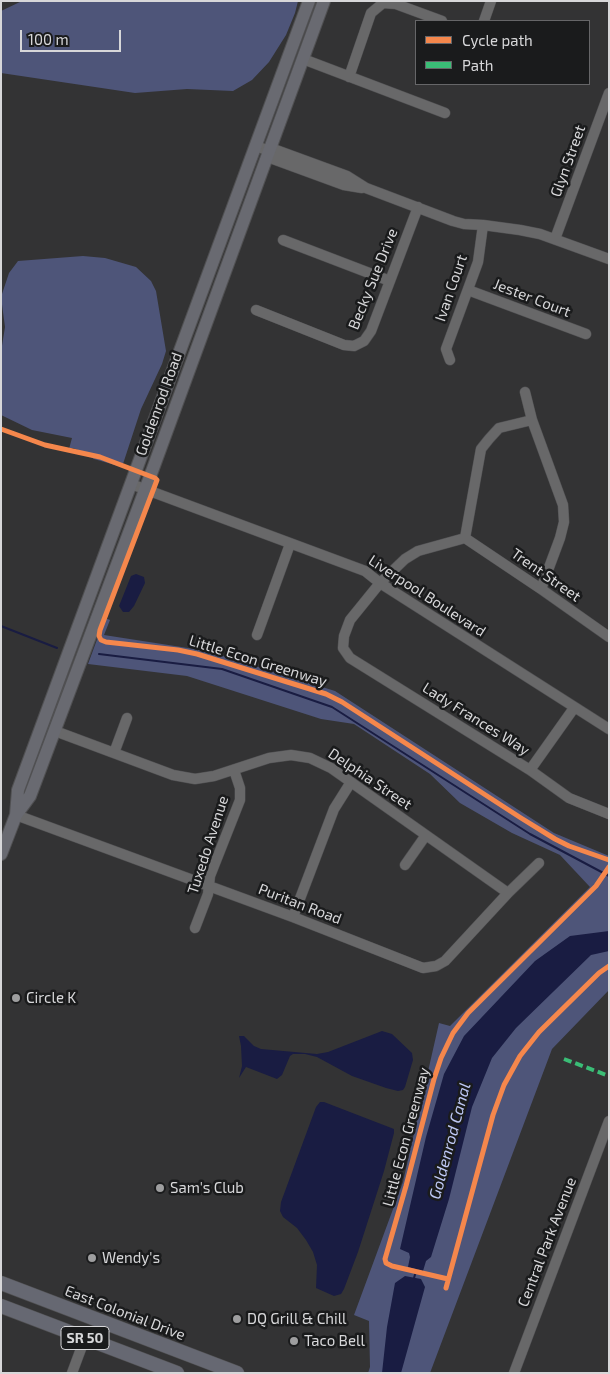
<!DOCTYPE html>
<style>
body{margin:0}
#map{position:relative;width:610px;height:1374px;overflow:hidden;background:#333334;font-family:"Exo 2",sans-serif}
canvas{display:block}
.frame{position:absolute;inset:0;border:2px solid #d7d7d9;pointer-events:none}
.legend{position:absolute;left:415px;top:20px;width:175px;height:65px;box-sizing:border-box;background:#1a1b1c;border:1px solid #666668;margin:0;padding:6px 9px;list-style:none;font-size:15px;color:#d7d7d9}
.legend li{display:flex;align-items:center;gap:10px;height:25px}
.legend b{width:25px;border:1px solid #666668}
.scale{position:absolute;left:20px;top:30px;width:101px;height:22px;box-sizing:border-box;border:2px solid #d7d7d9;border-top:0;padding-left:6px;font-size:15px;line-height:18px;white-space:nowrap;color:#d7d7d9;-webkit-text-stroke:4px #1a1b1c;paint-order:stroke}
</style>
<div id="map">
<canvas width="610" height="1374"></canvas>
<div class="frame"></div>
<ul class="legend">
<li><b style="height:6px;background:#f5874c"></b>Cycle path</li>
<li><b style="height:6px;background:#3abd76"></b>Path</li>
</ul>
<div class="scale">100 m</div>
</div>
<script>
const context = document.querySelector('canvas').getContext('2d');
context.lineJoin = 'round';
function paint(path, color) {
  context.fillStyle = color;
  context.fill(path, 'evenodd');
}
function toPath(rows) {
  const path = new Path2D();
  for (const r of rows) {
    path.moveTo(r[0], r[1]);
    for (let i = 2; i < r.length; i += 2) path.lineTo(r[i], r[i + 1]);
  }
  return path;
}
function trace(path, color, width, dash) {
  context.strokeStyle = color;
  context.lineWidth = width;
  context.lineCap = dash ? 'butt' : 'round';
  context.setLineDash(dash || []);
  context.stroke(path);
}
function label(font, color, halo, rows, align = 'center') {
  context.font = font + ' "Exo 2",sans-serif';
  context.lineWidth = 5;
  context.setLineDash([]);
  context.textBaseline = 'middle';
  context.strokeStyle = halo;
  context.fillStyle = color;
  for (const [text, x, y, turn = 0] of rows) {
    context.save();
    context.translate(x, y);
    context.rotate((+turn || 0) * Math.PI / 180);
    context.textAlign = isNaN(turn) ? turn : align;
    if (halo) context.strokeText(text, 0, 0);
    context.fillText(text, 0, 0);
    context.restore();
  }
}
paint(toPath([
 [22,1,298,1,295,13,286,35,269,62,252,80,233,91,187,89,135,93,1,73,1,11],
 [83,256,105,258,136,267,151,281,156,291,166,351,162,364,141,409,122,467,94,459,83,452,73,448,69,449,72,438,32,430,1,415,1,352,5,327,1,297,9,273,18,261],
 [105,618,110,620,104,635,207,651,335,691,554,833,609,856,609,990,552,1049,430,1373,368,1373,370,1367,369,1321,354,1315,403,1182,439,1023,450,1026,590,887,560,855,512,833,460,803,430,774,354,724,321,719,187,676,88,664]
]), '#4e5579');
paint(toPath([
 [136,574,144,577,145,583,134,606,129,612,123,612,119,606,131,576],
 [609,931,609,951,591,955,516,1028,492,1058,472,1107,449,1199,431,1257,426,1261,423,1271,408,1267,410,1257,409,1253,400,1249,426,1137,444,1074,464,1036,535,961,570,936],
 [382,1031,392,1034,412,1053,413,1060,405,1087,403,1090,398,1091,386,1088,352,1076,317,1057,305,1054,293,1054,290,1056,282,1075,277,1079,246,1067,239,1078,242,1066,241,1046,239,1036,244,1036,254,1046,261,1049,317,1054,328,1052],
 [320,1102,324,1102,394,1129,394,1133,384,1171,358,1252,344,1289,341,1294,334,1296,316,1288,317,1265,313,1252,306,1240,297,1228,283,1217,280,1211,281,1202,316,1107],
 [405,1276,421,1279,425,1287,401,1373,382,1373,387,1327,395,1283]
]), '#191c42');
trace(toPath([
 [1,626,57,648],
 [99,654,222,669,332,707,530,834,609,876],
 [414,1278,417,1268]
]), '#191c42', 2);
const minor = toPath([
 [484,21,491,1],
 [303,59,445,113],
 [349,77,371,13,383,3,396,4,442,21],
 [256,146,272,152,276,150,347,176,366,188,453,221,464,224,483,225,520,230,540,234,609,259],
 [272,152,273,159,344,185,362,188],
 [555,239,609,93],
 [283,240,390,281],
 [468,290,586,334],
 [256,310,344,345,354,346,364,341,371,331,418,207],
 [450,360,446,349,478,262,483,225],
 [525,392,532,420,563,505,564,522,560,538,541,589],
 [532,420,499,428,489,439,481,449,465,538,418,551,405,559,380,583,350,620,344,636,343,648,350,658,530,770,569,798,609,814],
 [131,484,365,571,380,583,609,729],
 [465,538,541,589,609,637],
 [257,635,290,544],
 [55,731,173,775,195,779,214,776,269,758,291,755,310,758,331,768,508,893],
 [114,753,127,718],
 [530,770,574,708],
 [16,815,293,917,423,968,436,966,445,961,508,893,539,863],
 [405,865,426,835],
 [293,917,334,809,351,782],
 [195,928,208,894,210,876,240,800,240,788,234,770],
 [72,1373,85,1338],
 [514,1373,609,1121]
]);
const major = toPath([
 [16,815,18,790,309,1],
 [1,854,16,815,30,796,151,474,324,1]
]);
const highway = toPath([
 [1,1283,237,1373],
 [1,1306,177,1373]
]);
trace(minor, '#505052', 11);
trace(major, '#505052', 14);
trace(highway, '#505052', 15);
trace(minor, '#686869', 10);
trace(major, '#696a71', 12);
trace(highway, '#666872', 14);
trace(toPath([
 [564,1059,609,1076]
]), '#3abd76', 4, [8, 4]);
trace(toPath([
 [1,429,45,445,100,457,155,478,157,480,100,630,99,636,101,640,106,642,178,650,197,654,326,694,342,702,521,818,555,839,569,846,609,860],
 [448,1279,392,1266,386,1263,385,1259,406,1186,434,1079,441,1058,453,1033,468,1013,596,886,609,867],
 [446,1288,493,1115,504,1085,520,1056,539,1032,599,973,609,966]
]), '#f5874c', 5);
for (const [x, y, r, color] of [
 [16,998,5,"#9e9e9f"],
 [160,1188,5,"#9e9e9f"],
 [92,1258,5,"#9e9e9f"],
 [237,1319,5,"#9e9e9f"],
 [294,1341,5,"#9e9e9f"]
]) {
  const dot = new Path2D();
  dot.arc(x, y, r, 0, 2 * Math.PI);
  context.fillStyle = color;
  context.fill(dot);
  trace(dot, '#1a1b1c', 2);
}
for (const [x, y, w] of [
 [85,1338,48]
]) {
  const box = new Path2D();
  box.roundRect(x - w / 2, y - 11.5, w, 23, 4);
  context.fillStyle = '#1a1b1c';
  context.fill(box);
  trace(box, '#d7d7d9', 1);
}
label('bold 14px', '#d7d7d9', null, [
 ["SR 50",85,1338]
]);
label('15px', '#d7d7d9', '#1a1b1c', [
 ["Glyn Street",568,161,-70],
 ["Becky Sue Drive",373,279,-68],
 ["Ivan Court",451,288,-71],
 ["Jester Court",532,298,21],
 ["Goldenrod Road",159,404,-70],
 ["Trent Street",546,575,35],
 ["Liverpool Boulevard",427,596,33],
 ["Little Econ Greenway",258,661,17],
 ["Lady Frances Way",476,719,32],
 ["Delphia Street",370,779,34],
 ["Tuxedo Avenue",208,845,-72],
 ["Puritan Road",300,904,21],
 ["Little Econ Greenway",406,1137,-75],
 ["Central Park Avenue",547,1242,-69],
 ["East Colonial Drive",125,1313,21]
]);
label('15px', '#d7d7d9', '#1a1b1c', [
 ["Circle K",26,998],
 ["Sam's Club",170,1188],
 ["Wendy's",102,1258],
 ["DQ Grill & Chill",247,1319],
 ["Taco Bell",304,1341]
], 'left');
label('italic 16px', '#bec8f5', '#1a1b1c', [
 ["Goldenrod Canal",450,1141,-75]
]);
</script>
